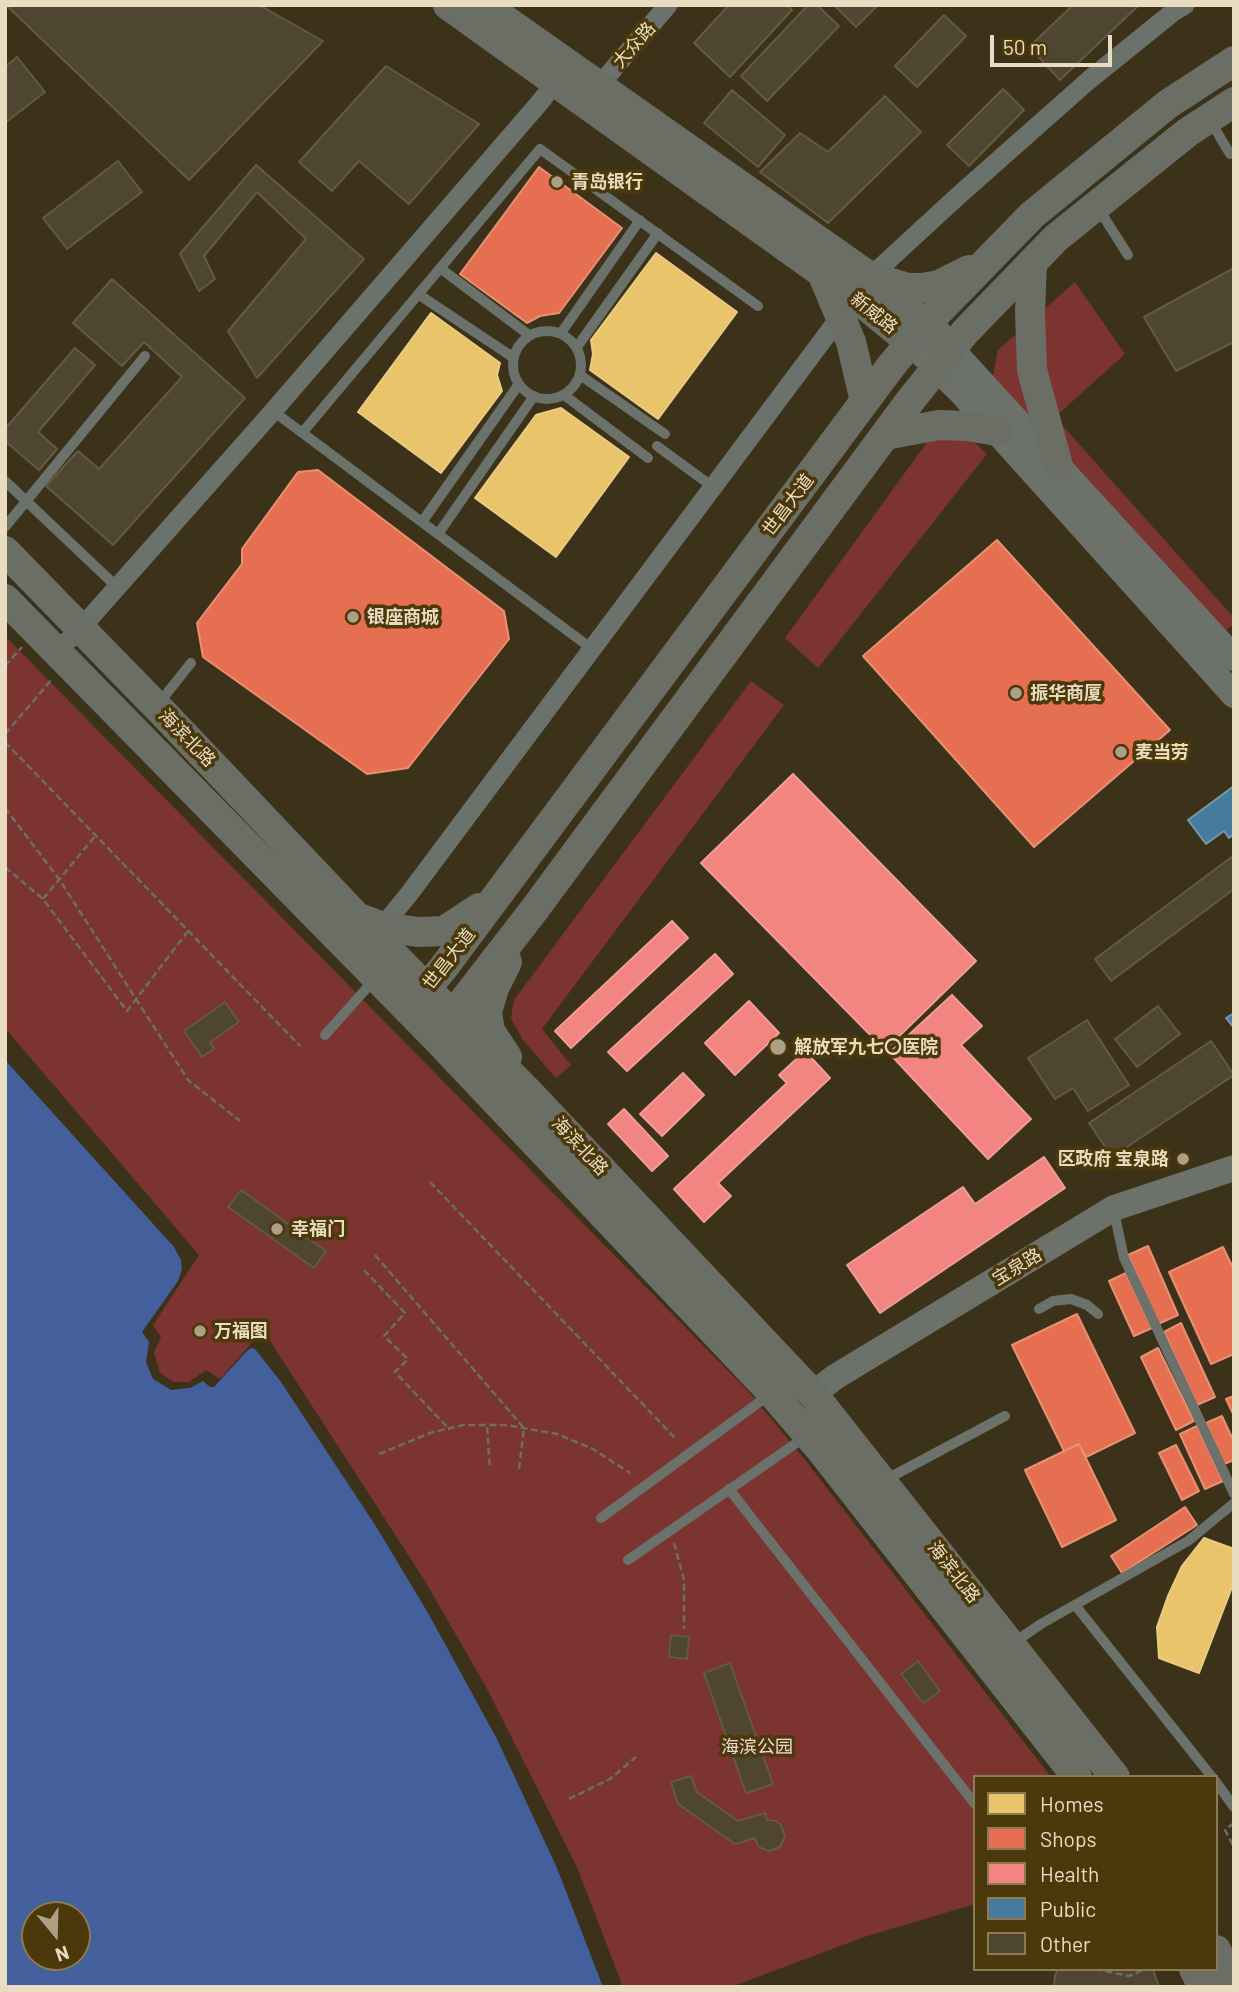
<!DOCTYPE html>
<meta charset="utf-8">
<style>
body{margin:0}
#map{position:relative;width:1239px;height:1992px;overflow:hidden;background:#3c321a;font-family:Barlow,sans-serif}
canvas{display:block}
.frame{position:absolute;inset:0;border:7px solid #eadcc0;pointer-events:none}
.legend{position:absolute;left:973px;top:1775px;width:245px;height:196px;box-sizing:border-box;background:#4b380b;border:2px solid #8b7a53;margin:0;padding:9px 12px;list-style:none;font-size:21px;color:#eadcc0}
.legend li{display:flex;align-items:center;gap:14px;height:35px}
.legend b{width:35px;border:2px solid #8b7a53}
.north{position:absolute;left:21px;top:1901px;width:70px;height:70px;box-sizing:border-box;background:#4b380b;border:2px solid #8b7a53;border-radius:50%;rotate:161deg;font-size:19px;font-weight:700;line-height:28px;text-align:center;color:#eadcc0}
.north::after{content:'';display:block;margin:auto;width:24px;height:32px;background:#ada086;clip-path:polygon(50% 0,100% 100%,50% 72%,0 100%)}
.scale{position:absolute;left:990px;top:35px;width:122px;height:32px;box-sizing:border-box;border:4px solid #eadcc0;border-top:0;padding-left:9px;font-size:21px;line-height:24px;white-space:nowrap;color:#eadcc0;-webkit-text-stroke:5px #4b380b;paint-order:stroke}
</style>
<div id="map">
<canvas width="1239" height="1992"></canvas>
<div class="frame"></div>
<ul class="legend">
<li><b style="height:19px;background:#e9c46a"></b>Homes</li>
<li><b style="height:19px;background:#e76f51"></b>Shops</li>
<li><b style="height:19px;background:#f28482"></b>Health</li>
<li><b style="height:19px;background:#457b9d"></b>Public</li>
<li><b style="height:19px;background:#4f4631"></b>Other</li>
</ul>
<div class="north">N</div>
<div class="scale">50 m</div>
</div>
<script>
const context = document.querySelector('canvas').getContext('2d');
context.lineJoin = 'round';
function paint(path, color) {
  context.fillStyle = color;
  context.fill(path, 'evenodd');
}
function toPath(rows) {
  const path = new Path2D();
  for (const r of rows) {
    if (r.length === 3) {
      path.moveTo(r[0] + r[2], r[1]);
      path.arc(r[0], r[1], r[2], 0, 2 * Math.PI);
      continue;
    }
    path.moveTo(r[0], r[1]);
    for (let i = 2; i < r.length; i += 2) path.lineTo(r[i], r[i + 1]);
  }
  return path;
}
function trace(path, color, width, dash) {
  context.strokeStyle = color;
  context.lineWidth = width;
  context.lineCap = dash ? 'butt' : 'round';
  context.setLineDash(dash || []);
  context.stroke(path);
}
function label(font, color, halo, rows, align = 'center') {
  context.font = font + ' Barlow,"Noto Sans SC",sans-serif';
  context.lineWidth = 7;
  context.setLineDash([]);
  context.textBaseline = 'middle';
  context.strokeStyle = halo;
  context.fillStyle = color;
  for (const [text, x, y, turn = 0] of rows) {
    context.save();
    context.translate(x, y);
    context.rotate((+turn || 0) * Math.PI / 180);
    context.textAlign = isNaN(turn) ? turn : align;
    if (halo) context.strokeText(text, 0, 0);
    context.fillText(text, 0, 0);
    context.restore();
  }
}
paint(toPath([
 [1075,282,1125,354,1055,417,1234,618,1234,624,1223,632,993,376,998,350],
 [959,428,987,454,818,668,785,638,928,441],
 [5,636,748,1391,802,1456,1051,1777,975,1777,975,1904,864,1937,731,1987,623,1987,577,1867,485,1685,425,1581,263,1330,220,1379,206,1370,189,1382,174,1382,160,1373,154,1353,161,1337,153,1325,199,1255,5,1028],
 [751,681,784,705,542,1029,571,1065,556,1078,523,1040,511,1018,514,1000]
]), '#7c3430');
paint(toPath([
 [5,1060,174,1247,181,1260,182,1269,178,1281,142,1332,149,1342,146,1362,153,1379,171,1390,190,1388,203,1381,210,1387,214,1387,246,1352,251,1348,255,1349,281,1382,377,1528,428,1613,497,1739,557,1868,603,1987,5,1987],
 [35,1915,77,1915,77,1957,35,1957]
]), '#43609d');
const homes = toPath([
 [656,253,737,312,658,419,590,370,593,354,591,340,656,253],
 [431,313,500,363,497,375,502,391,441,473,358,412,431,313],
 [561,408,629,457,556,557,475,498,536,415,561,408],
 [1204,1538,1234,1549,1234,1582,1199,1673,1159,1658,1157,1627,1168,1596,1182,1566,1204,1538]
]);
paint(homes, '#e9c46a');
trace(homes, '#e9cb84', 2);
const shops = toPath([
 [539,167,622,228,559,313,540,316,527,323,460,274,539,167],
 [318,470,504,611,509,639,408,768,367,774,203,657,197,623,242,564,242,549,298,472,318,470],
 [997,540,1170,730,1034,847,863,656,997,540],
 [1148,1246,1178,1315,1158,1324,1128,1255,1148,1246],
 [1223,1247,1234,1270,1234,1354,1211,1364,1169,1272,1223,1247],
 [1126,1273,1152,1328,1134,1336,1109,1281,1126,1273],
 [1077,1314,1135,1433,1086,1457,1079,1444,1064,1451,1012,1345,1077,1314],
 [1181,1323,1215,1397,1197,1405,1164,1332,1181,1323],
 [1158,1348,1194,1421,1176,1430,1141,1357,1158,1348],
 [1234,1396,1234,1416,1226,1399,1234,1396],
 [1222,1416,1234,1442,1234,1460,1224,1464,1206,1423,1222,1416],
 [1197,1426,1223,1481,1205,1489,1180,1434,1197,1426],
 [1079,1444,1116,1520,1062,1547,1025,1470,1079,1444],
 [1176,1445,1199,1491,1182,1500,1159,1453,1176,1445],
 [1185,1507,1197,1525,1122,1573,1111,1556,1185,1507]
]);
paint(shops, '#e76f51');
trace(shops, '#e89072', 2);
const health = toPath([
 [793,774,976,961,885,1050,701,863,793,774],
 [672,921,688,938,571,1048,555,1031,672,921],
 [715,954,733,974,627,1071,608,1052,715,954],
 [952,995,982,1026,961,1045,1031,1119,988,1159,889,1053,952,995],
 [749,1001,779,1033,735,1075,705,1043,749,1001],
 [805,1051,830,1078,718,1183,731,1196,704,1222,674,1189,787,1083,779,1075,805,1051],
 [683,1073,704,1095,662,1136,640,1114,683,1073],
 [624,1109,668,1156,652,1171,608,1124,624,1109],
 [1044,1157,1065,1188,880,1313,847,1265,963,1187,975,1204,1044,1157]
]);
paint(health, '#f28482');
trace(health, '#f09e95', 2);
const public = toPath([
 [1234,786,1234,834,1229,838,1224,831,1206,844,1188,820,1234,786],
 [1234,1013,1234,1028,1226,1018,1234,1013]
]);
paint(public, '#457b9d');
trace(public, '#7698a8', 2);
const building = toPath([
 [6,5,259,5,323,41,189,180,6,5],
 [729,5,787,5,792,10,730,77,694,43,729,5],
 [808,5,817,5,839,26,767,101,741,76,808,5],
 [834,5,878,5,856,27,834,5],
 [1073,5,1139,5,1060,80,1029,47,1073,5],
 [944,15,966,36,917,87,895,66,944,15],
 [17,57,45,92,5,123,5,67,17,57],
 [386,66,479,124,409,204,359,161,332,191,299,162,386,66],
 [1003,89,1024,110,969,166,947,145,1003,89],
 [732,90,785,135,758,167,704,123,732,90],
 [885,96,921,132,828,223,760,172,800,133,828,152,885,96],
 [118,161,142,192,67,249,43,218,118,161],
 [256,165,364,259,257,378,228,331,306,239,257,192,204,256,215,279,199,291,180,254,256,165],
 [1234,268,1234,342,1176,371,1144,317,1234,268],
 [112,279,245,398,113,545,46,486,78,451,99,469,182,377,144,342,122,366,73,323,112,279],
 [75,348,95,365,38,432,57,449,39,470,5,441,5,429,75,348],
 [1233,856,1234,889,1111,981,1095,959,1233,856],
 [225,1002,239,1022,210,1042,214,1049,202,1057,184,1031,225,1002],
 [1158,1006,1180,1034,1137,1067,1115,1039,1158,1006],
 [1087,1020,1129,1085,1088,1111,1073,1088,1055,1099,1028,1058,1087,1020],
 [1211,1041,1234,1075,1112,1157,1089,1123,1211,1041],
 [241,1190,326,1251,314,1268,228,1207,241,1190],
 [671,1635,689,1637,687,1659,669,1657,671,1635],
 [918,1661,940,1691,923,1703,901,1674,918,1661],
 [730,1663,773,1784,746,1793,704,1673,730,1663],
 [691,1776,697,1792,738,1821,765,1813,767,1820,776,1821,781,1825,785,1836,780,1847,769,1851,763,1849,758,1846,755,1838,735,1844,678,1804,671,1782,691,1776],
 [1058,1969,1153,1969,1159,1987,1054,1987,1055,1976,1058,1969]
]);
paint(building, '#4f4631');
trace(building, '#645a44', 2);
trace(toPath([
 [5,666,22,647],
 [5,734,53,678],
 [5,742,300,1046],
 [5,808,59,879,188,1080,240,1121],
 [5,867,43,899,127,1011,188,931],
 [43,899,96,835],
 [430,1182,677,1440],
 [375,1255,524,1428,519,1469],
 [364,1270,405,1313,384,1336,408,1359,395,1372,449,1429],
 [487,1427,490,1469],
 [379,1454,430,1433,463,1425,506,1425,557,1434,593,1449,630,1473],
 [674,1543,684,1580,684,1629],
 [569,1799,610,1779,636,1757],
 [1234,1823,1225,1830,1234,1847],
 [1095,1969,1129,1976,1145,1969]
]), '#6c6d63', 2.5, [7, 3.5]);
trace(toPath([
 [1211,122,1230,154],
 [1098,208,1128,255],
 [440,268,529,335],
 [418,294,514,358],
 [547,365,34],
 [561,333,640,220],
 [577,347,658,233],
 [580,375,665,434],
 [564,395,648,458],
 [273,411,592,649],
 [302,433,540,149,758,306],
 [657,446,713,487],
 [5,481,117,587],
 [422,522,519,384],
 [5,527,145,356],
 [438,534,534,396],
 [159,703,191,663],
 [325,1035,373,981],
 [1114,1212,1124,1258,1234,1494],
 [1039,1309,1053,1301,1071,1299,1087,1305,1098,1314],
 [885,1480,1005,1416],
 [729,1489,975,1804],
 [601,1518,769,1395],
 [628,1560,805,1437],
 [1075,1605,1212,1777],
 [1013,1643,1041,1624,1188,1541,1234,1503],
 [1216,1782,1234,1807]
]), '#6b716b', 10);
trace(toPath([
 [592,94,668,5],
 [870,277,958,196,1089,80,1172,13,1185,5],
 [56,652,81,628,268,417,541,101,562,73],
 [379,931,409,894,846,309]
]), '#6b716b', 19);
trace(toPath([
 [910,342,962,393,1234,695],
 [951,349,1234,658],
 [813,1394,835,1377,1114,1208,1234,1168]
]), '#6c726a', 26);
trace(toPath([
 [448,5,849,292,910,342],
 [484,5,870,277,939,336],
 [1032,263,1030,312,1032,370,1058,466],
 [822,273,851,342,865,401],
 [877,279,908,288,922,288,939,285,969,270],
 [885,435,939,425,967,426,997,431],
 [5,551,166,716,374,935,532,1096,813,1394,1115,1777],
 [5,599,436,1038,772,1393,821,1450,1077,1777],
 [359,918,383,927,418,932,444,931,479,908],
 [415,1002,444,967,891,366,926,324,1032,215,1168,104,1234,61],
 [442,1029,534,910,910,401,965,332,1056,238,1188,132,1234,102],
 [507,1057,490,1031,487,1012,494,988,507,962],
 [1216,1950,1234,1986],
 [1194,1969,1203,1987]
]), '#6b6e65', 30);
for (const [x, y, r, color] of [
 [557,182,7,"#ada086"],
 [353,617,7,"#ada086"],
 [1016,693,7,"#ada086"],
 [1121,752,7,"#ada086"],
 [778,1047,9,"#ada086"],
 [1183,1159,7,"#ada086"],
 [277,1229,7,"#ada086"],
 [200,1331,7,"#ada086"]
]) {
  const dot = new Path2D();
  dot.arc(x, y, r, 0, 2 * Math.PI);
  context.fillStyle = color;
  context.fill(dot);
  trace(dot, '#4b380b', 2.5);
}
label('18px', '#eadcc0', '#4b380b', [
 ["大众路",634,45,-49],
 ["新威路",874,313,39],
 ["世昌大道",788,505,-53],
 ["海滨北路",187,738,46],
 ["世昌大道",449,959,-52],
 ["海滨北路",580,1146,47],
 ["宝泉路",1017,1267,-31],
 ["海滨北路",954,1572,52]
]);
label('bold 18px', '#eadcc0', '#4b380b', [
 ["青岛银行",571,182],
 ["银座商城",367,617],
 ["振华商厦",1030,693],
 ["麦当劳",1135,752],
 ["解放军九七〇医院",794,1047],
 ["区政府 宝泉路",1169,1159,"right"],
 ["幸福门",291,1229],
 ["万福图",214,1331]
], 'left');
label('18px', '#f1d7d4', '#4b380b', [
 ["海滨公园",757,1747]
]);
</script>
